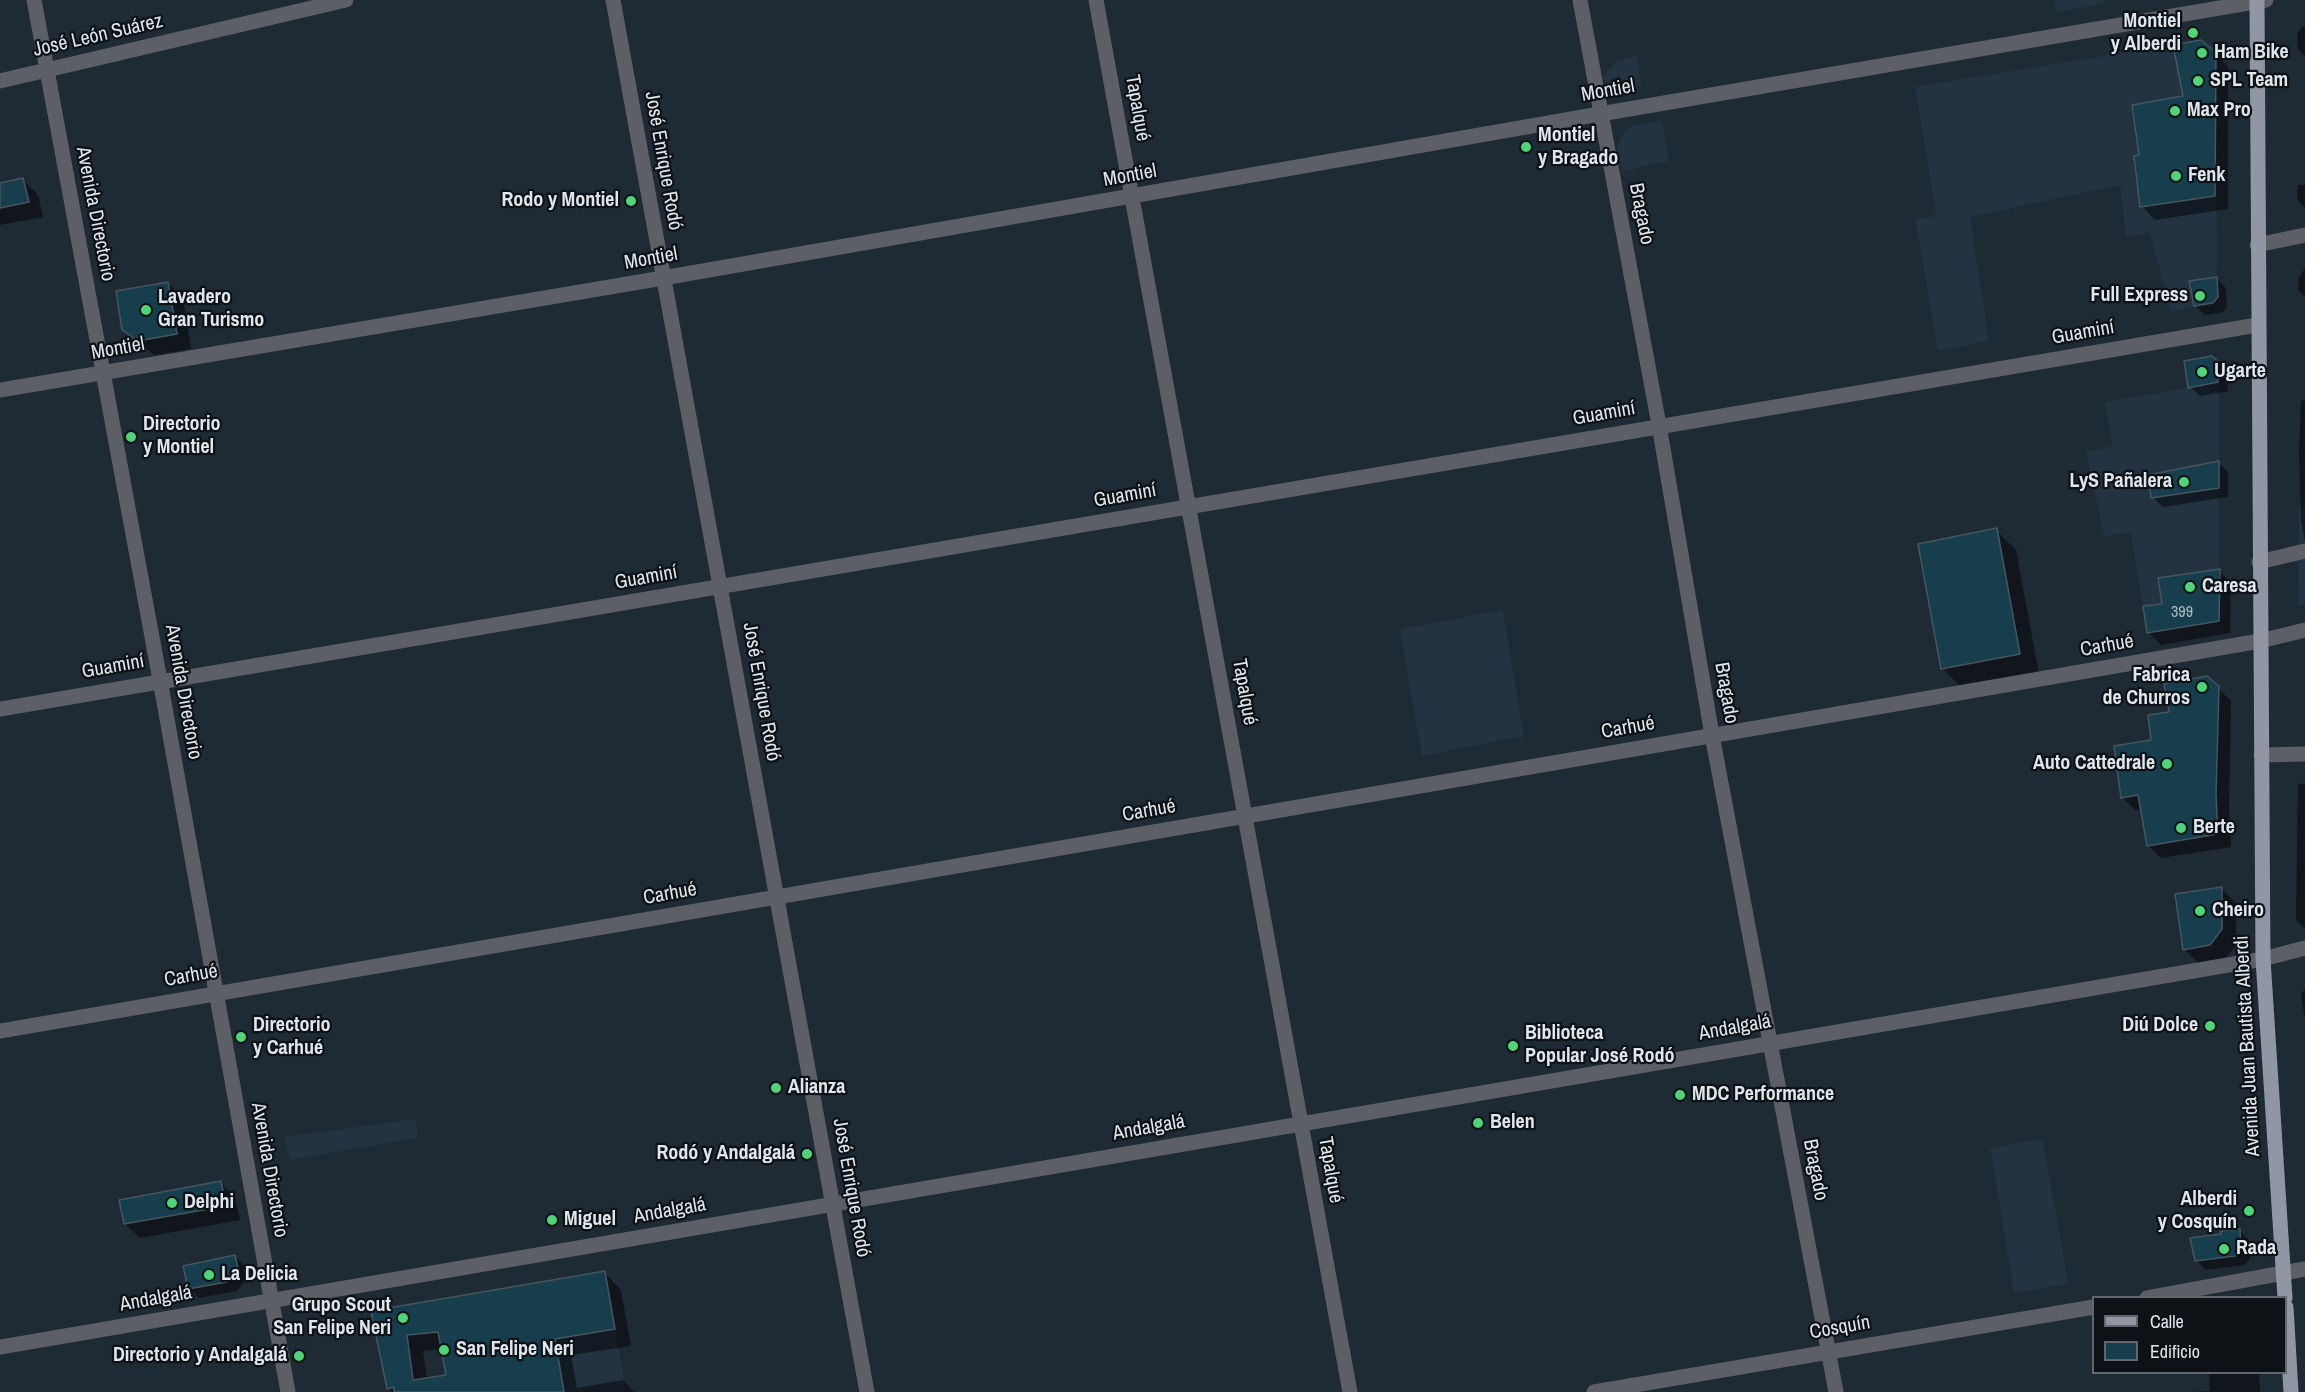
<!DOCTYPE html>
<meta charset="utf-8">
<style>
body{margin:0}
#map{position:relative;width:2305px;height:1392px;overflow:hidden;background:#1e2a34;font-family:"Archivo Narrow",sans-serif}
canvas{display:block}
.legend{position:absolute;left:2092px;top:1296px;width:195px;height:78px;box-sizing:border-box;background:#0d1216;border:2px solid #61676c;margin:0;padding:8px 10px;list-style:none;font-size:18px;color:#dfe7ed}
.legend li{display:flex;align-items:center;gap:12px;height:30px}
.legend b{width:30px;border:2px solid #61676c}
</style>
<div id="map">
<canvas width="2305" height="1392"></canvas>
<ul class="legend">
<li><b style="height:8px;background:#9096a3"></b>Calle</li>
<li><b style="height:16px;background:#173e4d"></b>Edificio</li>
</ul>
</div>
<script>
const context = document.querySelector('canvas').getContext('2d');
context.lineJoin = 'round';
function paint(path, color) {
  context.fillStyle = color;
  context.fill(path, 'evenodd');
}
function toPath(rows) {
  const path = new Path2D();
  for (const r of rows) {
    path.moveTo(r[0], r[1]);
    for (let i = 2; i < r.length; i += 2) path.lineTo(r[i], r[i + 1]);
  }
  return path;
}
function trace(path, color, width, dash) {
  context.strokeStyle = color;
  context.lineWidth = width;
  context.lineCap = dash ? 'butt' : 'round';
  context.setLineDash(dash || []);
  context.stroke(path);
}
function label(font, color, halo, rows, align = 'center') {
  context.font = font + ' "Archivo Narrow",sans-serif';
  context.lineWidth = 4.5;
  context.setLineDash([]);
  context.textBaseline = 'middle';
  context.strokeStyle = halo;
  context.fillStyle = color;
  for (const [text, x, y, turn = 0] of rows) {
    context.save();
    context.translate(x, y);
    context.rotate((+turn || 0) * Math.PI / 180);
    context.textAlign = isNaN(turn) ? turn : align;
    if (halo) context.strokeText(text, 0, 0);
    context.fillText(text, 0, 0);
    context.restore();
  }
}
paint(toPath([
 [2054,0,2104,0,2104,4,2057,12],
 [2201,40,2216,51,2217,296,2211,303,2171,312,2150,233,2126,237,2120,185,1970,217,1989,341,1938,351,1915,219,1936,216,1915,87],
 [1637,56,1641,85,1620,93,1613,91,1602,78,1617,60],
 [1662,120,1669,161,1622,171,1617,147,1625,131,1631,126],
 [2212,356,2219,363,2219,621,2147,633,2131,533,2104,536,2086,452,2113,446,2105,402,2188,388,2184,361],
 [2305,505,2305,605,2298,606,2299,507],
 [1503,610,1524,736,1422,756,1400,629],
 [423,1118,416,1120,418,1138,290,1160,284,1137],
 [2043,1139,2068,1284,2014,1293,1990,1148],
 [605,1271,626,1392,517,1392,499,1290]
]), '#233342');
paint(toPath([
 [2305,26,2305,56,2298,49,2297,34,2302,27],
 [2215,53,2228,67,2228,209,2155,220,2142,206,2141,156],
 [23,180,38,195,43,217,0,225,0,184],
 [2298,185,2305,185,2305,208,2297,200],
 [2305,268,2305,297,2298,290,2299,277],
 [2216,278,2226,288,2227,307,2223,312,2205,315,2195,305],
 [168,283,183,298,191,349,154,355,124,329],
 [2217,362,2227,372,2228,391,2200,396,2190,387],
 [2305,400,2305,542,2301,521,2299,453,2301,401],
 [2218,463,2228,472,2228,497,2163,507,2153,497],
 [1996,530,2016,550,2039,674,1962,688,1943,669],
 [2219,571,2231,583,2230,633,2161,645,2149,633,2164,605],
 [2218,688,2231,701,2229,808,2231,847,2161,858,2148,845,2142,809,2135,810,2122,797,2152,741,2171,713],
 [2305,783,2305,929,2296,920,2298,785],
 [2222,889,2236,903,2236,945,2225,959,2199,964,2184,949],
 [2305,989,2305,1020,2301,994],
 [221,1183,235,1197,240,1220,140,1238,125,1224],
 [2239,1230,2249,1240,2250,1258,2245,1265,2206,1270,2196,1260,2223,1235],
 [235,1256,244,1266,247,1278,237,1291,199,1298,189,1289],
 [605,1273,621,1290,631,1346,571,1355,577,1388,623,1380,634,1392,392,1392,388,1388,373,1312],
 [443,1349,447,1376,427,1379,423,1351],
 [2209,1372,2259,1372,2260,1392,2191,1392,2210,1391]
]), '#0007');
const building = toPath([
 [2201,40,2216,52,2215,196,2140,207,2134,156,2139,155,2132,105,2183,96,2173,45,2201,40],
 [23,178,29,202,0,208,0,183,23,178],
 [2217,277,2218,297,2213,303,2194,306,2189,281,2217,277],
 [168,282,177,334,138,341,122,330,116,291,168,282],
 [2212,356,2218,361,2218,382,2188,388,2184,361,2212,356],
 [2219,461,2219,488,2151,498,2148,475,2219,461],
 [1997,528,2020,654,1941,669,1918,544,1997,528],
 [2220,569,2219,621,2147,633,2143,606,2162,604,2158,578,2220,569],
 [2207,676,2219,686,2216,794,2218,834,2147,846,2138,795,2121,798,2114,746,2151,740,2148,715,2169,712,2164,684,2207,676],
 [2222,887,2222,929,2210,945,2183,950,2175,894,2222,887],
 [221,1181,226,1206,124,1224,119,1200,221,1181],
 [2240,1229,2241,1248,2235,1256,2195,1261,2190,1238,2221,1234,2220,1231,2240,1229],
 [235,1255,238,1268,227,1282,188,1289,183,1266,235,1255],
 [605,1271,615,1329,555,1339,564,1392,394,1392,394,1387,387,1389,371,1311,605,1271],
 [438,1332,446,1375,413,1380,407,1335,438,1332]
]);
paint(building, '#173e4d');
trace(building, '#45565e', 1.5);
trace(toPath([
 [34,0,160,680,288,1392],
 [613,0,867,1392],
 [1096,0,1350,1392],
 [1580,0,1659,425,1712,735,1836,1392],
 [0,81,346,0],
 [2257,245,2305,235],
 [0,390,663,278,1600,114,2266,0],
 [2259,562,2305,551],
 [0,709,2257,325],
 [2261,755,2305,754],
 [0,1031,2260,641,2305,630],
 [2147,1298,2305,1269],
 [0,1347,2263,959,2305,948],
 [1594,1392,2094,1307]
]), '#5c6066', 15);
trace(toPath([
 [2257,0,2263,959,2285,1298],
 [2286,1307,2291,1392]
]), '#9096a3', 15);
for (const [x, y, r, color] of [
 [2193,33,6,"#4dd676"],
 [2202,53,6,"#4dd676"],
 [2198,81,6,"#4dd676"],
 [2175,111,6,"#4dd676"],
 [1526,147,6,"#4dd676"],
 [2176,176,6,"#4dd676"],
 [631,201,6,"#4dd676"],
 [2200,296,6,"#4dd676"],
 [146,310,6,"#4dd676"],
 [2202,372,6,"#4dd676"],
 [131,437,6,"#4dd676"],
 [2184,482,6,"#4dd676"],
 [2190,587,6,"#4dd676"],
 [2202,687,6,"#4dd676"],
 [2167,764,6,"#4dd676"],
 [2181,828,6,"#4dd676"],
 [2200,911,6,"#4dd676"],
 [2210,1026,6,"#4dd676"],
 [241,1037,6,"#4dd676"],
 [1513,1046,6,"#4dd676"],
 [776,1088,6,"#4dd676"],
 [1680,1095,6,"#4dd676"],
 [1478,1123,6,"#4dd676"],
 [807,1154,6,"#4dd676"],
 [172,1203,6,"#4dd676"],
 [2249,1211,6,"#4dd676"],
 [552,1220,6,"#4dd676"],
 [2224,1249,6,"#4dd676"],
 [209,1275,6,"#4dd676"],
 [403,1318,6,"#4dd676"],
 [444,1350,6,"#4dd676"],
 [299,1356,6,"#4dd676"]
]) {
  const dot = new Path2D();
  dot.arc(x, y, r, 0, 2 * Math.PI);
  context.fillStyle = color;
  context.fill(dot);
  trace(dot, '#0d1216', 2);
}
label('16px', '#adbdc5', null, [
 ["399",2182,613]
]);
label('bold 20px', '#dfe7ed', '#0d1216', [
 ["Montiel",2181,22,"right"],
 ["y Alberdi",2181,45,"right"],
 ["Ham Bike",2214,53],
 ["SPL Team",2210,81],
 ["Max Pro",2187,111],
 ["Montiel",1538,136],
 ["y Bragado",1538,159],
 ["Fenk",2188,176],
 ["Rodo y Montiel",619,201,"right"],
 ["Full Express",2188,296,"right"],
 ["Lavadero",158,298],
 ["Gran Turismo",158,321],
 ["Ugarte",2214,372],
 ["Directorio",143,425],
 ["y Montiel",143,448],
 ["LyS Pañalera",2172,482,"right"],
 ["Caresa",2202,587],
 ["Fabrica",2190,676,"right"],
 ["de Churros",2190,699,"right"],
 ["Auto Cattedrale",2155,764,"right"],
 ["Berte",2193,828],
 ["Cheiro",2212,911],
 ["Directorio",253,1026],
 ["y Carhué",253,1049],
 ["Diú Dolce",2198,1026,"right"],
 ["Biblioteca",1525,1034],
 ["Popular José Rodó",1525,1057],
 ["Alianza",788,1088],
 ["MDC Performance",1692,1095],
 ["Belen",1490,1123],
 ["Rodó y Andalgalá",795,1154,"right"],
 ["Alberdi",2237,1200,"right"],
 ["y Cosquín",2237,1223,"right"],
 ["Delphi",184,1203],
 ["Miguel",564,1220],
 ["Rada",2236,1249],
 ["La Delicia",221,1275],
 ["Grupo Scout",391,1306,"right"],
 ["San Felipe Neri",391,1329,"right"],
 ["San Felipe Neri",456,1350],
 ["Directorio y Andalgalá",287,1356,"right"]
], 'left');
label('20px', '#dfe7ed', '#0d1216', [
 ["José León Suárez",98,36,-13],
 ["Montiel",1608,91,-10],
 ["Tapalqué",1137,108,80],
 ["José Enrique Rodó",663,161,80],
 ["Montiel",1130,176,-10],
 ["Avenida Directorio",95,214,79],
 ["Bragado",1641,214,79],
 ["Montiel",651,259,-10],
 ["Guaminí",2083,333,-10],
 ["Montiel",118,349,-10],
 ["Guaminí",1604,414,-10],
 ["Guaminí",1125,496,-10],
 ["Guaminí",646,578,-10],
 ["Carhué",2107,646,-10],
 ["Guaminí",113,667,-10],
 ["Avenida Directorio",183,692,80],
 ["José Enrique Rodó",761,692,80],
 ["Tapalqué",1244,692,80],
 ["Bragado",1726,693,80],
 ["Carhué",1628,728,-10],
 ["Carhué",1149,811,-10],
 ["Carhué",670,894,-10],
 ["Carhué",191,976,-10],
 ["Andalgalá",1735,1028,-10],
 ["Avenida Juan Bautista Alberdi",2248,1046,-93],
 ["Andalgalá",1149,1128,-10],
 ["Avenida Directorio",269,1170,80],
 ["Tapalqué",1330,1170,80],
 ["Bragado",1815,1170,79],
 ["José Enrique Rodó",851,1188,80],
 ["Andalgalá",670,1211,-10],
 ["Andalgalá",156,1299,-10],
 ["Cosquín",1840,1328,-10]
]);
</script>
